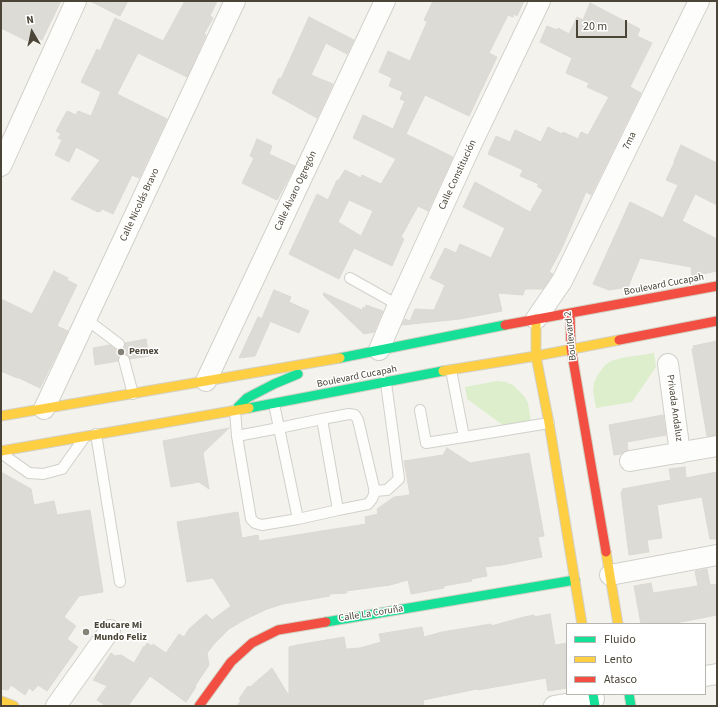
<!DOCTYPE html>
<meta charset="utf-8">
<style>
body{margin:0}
#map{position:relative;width:718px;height:707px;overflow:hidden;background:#f3f2ed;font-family:"Source Sans 3",sans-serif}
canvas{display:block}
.frame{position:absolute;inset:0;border:2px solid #4a4537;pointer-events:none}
.legend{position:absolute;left:566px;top:623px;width:140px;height:72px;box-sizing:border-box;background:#fff;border:1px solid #b7b5af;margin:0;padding:5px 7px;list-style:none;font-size:12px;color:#4a4537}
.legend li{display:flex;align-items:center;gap:8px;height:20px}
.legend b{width:20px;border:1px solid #b7b5af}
.north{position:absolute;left:12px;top:12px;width:40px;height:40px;-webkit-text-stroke:3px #fff;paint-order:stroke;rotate:351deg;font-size:11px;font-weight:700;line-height:16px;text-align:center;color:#4a4537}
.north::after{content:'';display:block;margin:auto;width:14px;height:18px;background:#4a4537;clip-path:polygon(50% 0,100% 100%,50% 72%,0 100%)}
.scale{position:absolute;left:576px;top:20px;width:51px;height:18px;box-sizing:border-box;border:2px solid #4a4537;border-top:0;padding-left:5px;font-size:12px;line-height:14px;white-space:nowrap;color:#4a4537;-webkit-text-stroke:3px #fff;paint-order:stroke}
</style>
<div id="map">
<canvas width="718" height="707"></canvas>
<div class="frame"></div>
<ul class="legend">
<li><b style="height:5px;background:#16e098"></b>Fluido</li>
<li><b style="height:5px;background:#ffcf43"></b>Lento</li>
<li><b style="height:5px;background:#f24e42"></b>Atasco</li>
</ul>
<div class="north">N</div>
<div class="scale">20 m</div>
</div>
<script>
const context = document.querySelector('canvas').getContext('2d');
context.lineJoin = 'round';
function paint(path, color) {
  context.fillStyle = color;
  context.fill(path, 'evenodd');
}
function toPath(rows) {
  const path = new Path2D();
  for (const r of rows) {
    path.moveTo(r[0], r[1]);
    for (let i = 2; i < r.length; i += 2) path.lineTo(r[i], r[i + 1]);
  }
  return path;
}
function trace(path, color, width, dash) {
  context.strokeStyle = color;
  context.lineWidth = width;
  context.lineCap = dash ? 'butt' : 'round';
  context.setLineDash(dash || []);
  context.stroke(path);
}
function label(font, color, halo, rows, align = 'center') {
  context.font = font + ' "Source Sans 3",sans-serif';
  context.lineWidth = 3;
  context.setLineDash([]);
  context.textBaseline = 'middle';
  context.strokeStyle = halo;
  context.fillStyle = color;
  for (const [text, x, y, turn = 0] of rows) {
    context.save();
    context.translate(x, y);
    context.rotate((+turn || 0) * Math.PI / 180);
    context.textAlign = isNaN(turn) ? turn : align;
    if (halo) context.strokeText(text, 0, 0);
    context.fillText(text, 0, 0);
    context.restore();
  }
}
paint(toPath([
 [654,353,656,367,632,402,596,408,593,391,594,383,597,376,605,365,611,361,621,358],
 [497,381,506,382,513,385,524,396,528,403,531,422,504,426,467,399,465,387]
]), '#dceecc');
const building = toPath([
 [1,1,61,1,42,40,30,34,27,41,1,28,1,1],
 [90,1,128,1,120,16,90,1],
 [185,1,217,1,210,16,213,18,204,34,206,35,187,77,138,53,117,94,167,119,139,178,132,175,113,214,102,209,100,212,98,211,98,212,71,199,100,160,76,147,69,162,55,155,62,140,58,138,61,134,56,131,67,111,76,115,78,111,91,116,101,92,81,82,97,49,100,51,115,18,163,41,185,1],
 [433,1,524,1,517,16,514,14,513,17,508,15,489,53,497,57,469,116,425,95,406,134,453,157,428,211,418,206,401,237,404,239,392,266,354,248,339,279,289,254,317,194,328,200,337,180,338,181,345,170,361,178,362,175,381,184,396,159,353,138,363,115,393,129,405,101,400,99,403,92,389,86,392,78,379,72,388,51,410,61,427,22,424,20,433,1],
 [349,200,373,211,361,236,338,222,349,200],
 [590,3,640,29,637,36,652,43,630,87,641,93,591,195,586,192,561,250,549,272,553,274,552,275,543,289,525,289,523,295,498,293,502,311,460,319,402,325,405,319,410,321,415,309,434,310,445,285,430,278,445,248,456,253,460,244,491,258,505,228,463,207,475,182,530,212,543,190,537,186,539,184,520,176,523,170,488,154,496,136,510,142,515,130,541,142,548,127,562,134,563,132,578,139,581,132,588,135,609,97,587,87,589,83,566,73,572,58,540,42,547,26,557,30,558,28,569,34,577,17,583,20,590,3],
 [309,17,354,40,347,54,326,43,311,75,333,84,317,118,272,93,279,78,281,79,309,17],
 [257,139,272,146,269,154,295,166,277,200,242,183,254,158,250,156,257,139],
 [681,145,717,163,717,205,695,194,682,221,717,239,717,271,692,276,691,267,640,258,628,287,609,290,593,284,630,202,663,218,678,185,666,180,675,161,674,161,681,145],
 [54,271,68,278,67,280,77,285,57,326,68,331,40,388,17,377,17,378,1,371,1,299,32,314,54,271],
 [274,290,291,297,289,302,309,311,299,333,262,318,274,290],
 [324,293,362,310,363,307,365,308,366,305,383,311,374,332,364,334,323,295,324,293],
 [258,317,270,322,255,356,239,358,258,317],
 [146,339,149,356,130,359,128,355,123,354,119,356,118,361,95,365,93,348,110,345,115,349,121,350,124,348,125,343,146,339],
 [717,341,717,435,707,436,692,349,694,348,693,346,717,341],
 [663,415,666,435,627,442,628,450,621,454,614,455,609,425,663,415],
 [229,428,203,453,209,489,199,482,171,487,163,441,229,428],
 [447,448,470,463,529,453,544,536,538,537,542,557,502,565,485,567,487,576,471,579,472,581,444,586,444,588,411,594,408,580,390,585,346,591,347,593,329,594,330,596,283,604,267,609,244,620,229,629,214,644,207,653,209,665,195,686,196,687,186,702,150,676,128,706,106,706,97,700,107,686,93,680,111,653,115,656,121,655,134,663,144,646,145,647,147,643,152,646,153,644,166,653,179,634,184,637,189,629,206,614,212,620,231,606,213,578,187,582,177,522,238,512,242,538,258,535,259,541,366,524,365,517,378,514,377,509,394,497,410,495,404,461,443,455,447,448],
 [685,467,686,478,717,472,717,539,710,539,702,497,657,505,662,538,647,540,649,552,629,555,621,492,623,491,622,489,671,480,669,469,685,467],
 [1,472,31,489,34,505,54,501,57,515,90,510,103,592,79,596,64,617,76,626,67,639,78,647,47,691,38,685,33,691,29,688,25,695,11,685,8,690,1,689,1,472],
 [707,569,710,585,717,584,717,615,670,624,641,624,634,586,651,583,653,593,698,586,695,571,707,569],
 [550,614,555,645,567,643,567,688,548,691,546,678,478,690,477,689,423,700,424,706,237,706,241,700,239,699,248,686,250,687,272,668,289,696,289,647,297,645,344,637,346,649,360,648,381,642,379,634,422,627,424,637,442,632,491,624,491,626,524,617,534,615,534,617,550,614]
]);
paint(building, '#dddbd5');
trace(building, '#dbd9d2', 1);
const lane = toPath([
 [350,278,398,305],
 [86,319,119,344],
 [124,360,133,394],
 [235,410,237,436,251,519,255,523,262,525,298,519,274,404],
 [420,410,426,443,464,437,451,370],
 [96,434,120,582],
 [237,436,279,428,322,419,349,414,355,415,358,420,375,492,372,499,368,504,338,510,322,419],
 [464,437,549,423],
 [1,453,29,473,43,474,62,469,84,438],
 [374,491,387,490,399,479,386,383],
 [298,519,338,510]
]);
const street = toPath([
 [1,166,76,1],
 [536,319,562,281,699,1],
 [379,350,398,305,470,147,540,1],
 [668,364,680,453],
 [206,381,385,1],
 [44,409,235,1],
 [630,461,717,446],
 [610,575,717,555],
 [705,676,717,674],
 [56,706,110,630],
 [554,706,594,699]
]);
const fast = toPath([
 [340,358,505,325],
 [238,407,247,398,274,384,298,374],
 [249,408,443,371],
 [326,622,575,580],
 [593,694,595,706],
 [629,694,631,706]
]);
const slow = toPath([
 [536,319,536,356,549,423,582,624],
 [443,371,536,356,619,340],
 [1,416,340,358],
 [1,451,249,408],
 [606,552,618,624],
 [1,701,14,706]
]);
const jam = toPath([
 [570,314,571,348,606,552],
 [505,325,717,286],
 [619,340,717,321],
 [199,706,231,662,252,643,278,630,326,622]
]);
trace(lane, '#d1d0ca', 12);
trace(street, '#d1d0ca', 22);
trace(fast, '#d3d0c3', 11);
trace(slow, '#d3d0c3', 11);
trace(jam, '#d3d0c3', 11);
trace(lane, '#fdfdfc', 10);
trace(street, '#fdfdfc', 20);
trace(fast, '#16e098', 9);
trace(slow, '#ffcf43', 9);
trace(jam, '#f24e42', 9);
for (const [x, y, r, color] of [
 [121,352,4,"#858277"],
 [86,632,4,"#858277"]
]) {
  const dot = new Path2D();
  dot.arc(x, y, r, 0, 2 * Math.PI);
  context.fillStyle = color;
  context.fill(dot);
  trace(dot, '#fff', 1.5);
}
label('10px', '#4a4537', '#fff', [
 ["7ma",630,141,-64],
 ["Calle Constitución",458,175,-65],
 ["Calle Álvaro Ogregón",296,191,-65],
 ["Calle Nicolás Bravo",140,205,-65],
 ["Boulevard Cucapah",664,285,-11],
 ["Boulevard 2",571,336,-96],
 ["Boulevard Cucapah",357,377,-11],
 ["Privada Andaluz",674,408,82],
 ["Calle La Coruña",371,614,-9]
]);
label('bold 10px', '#4a4537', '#fff', [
 ["Pemex",129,352],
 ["Educare Mi",94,626],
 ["Mundo Feliz",94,638]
], 'left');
</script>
